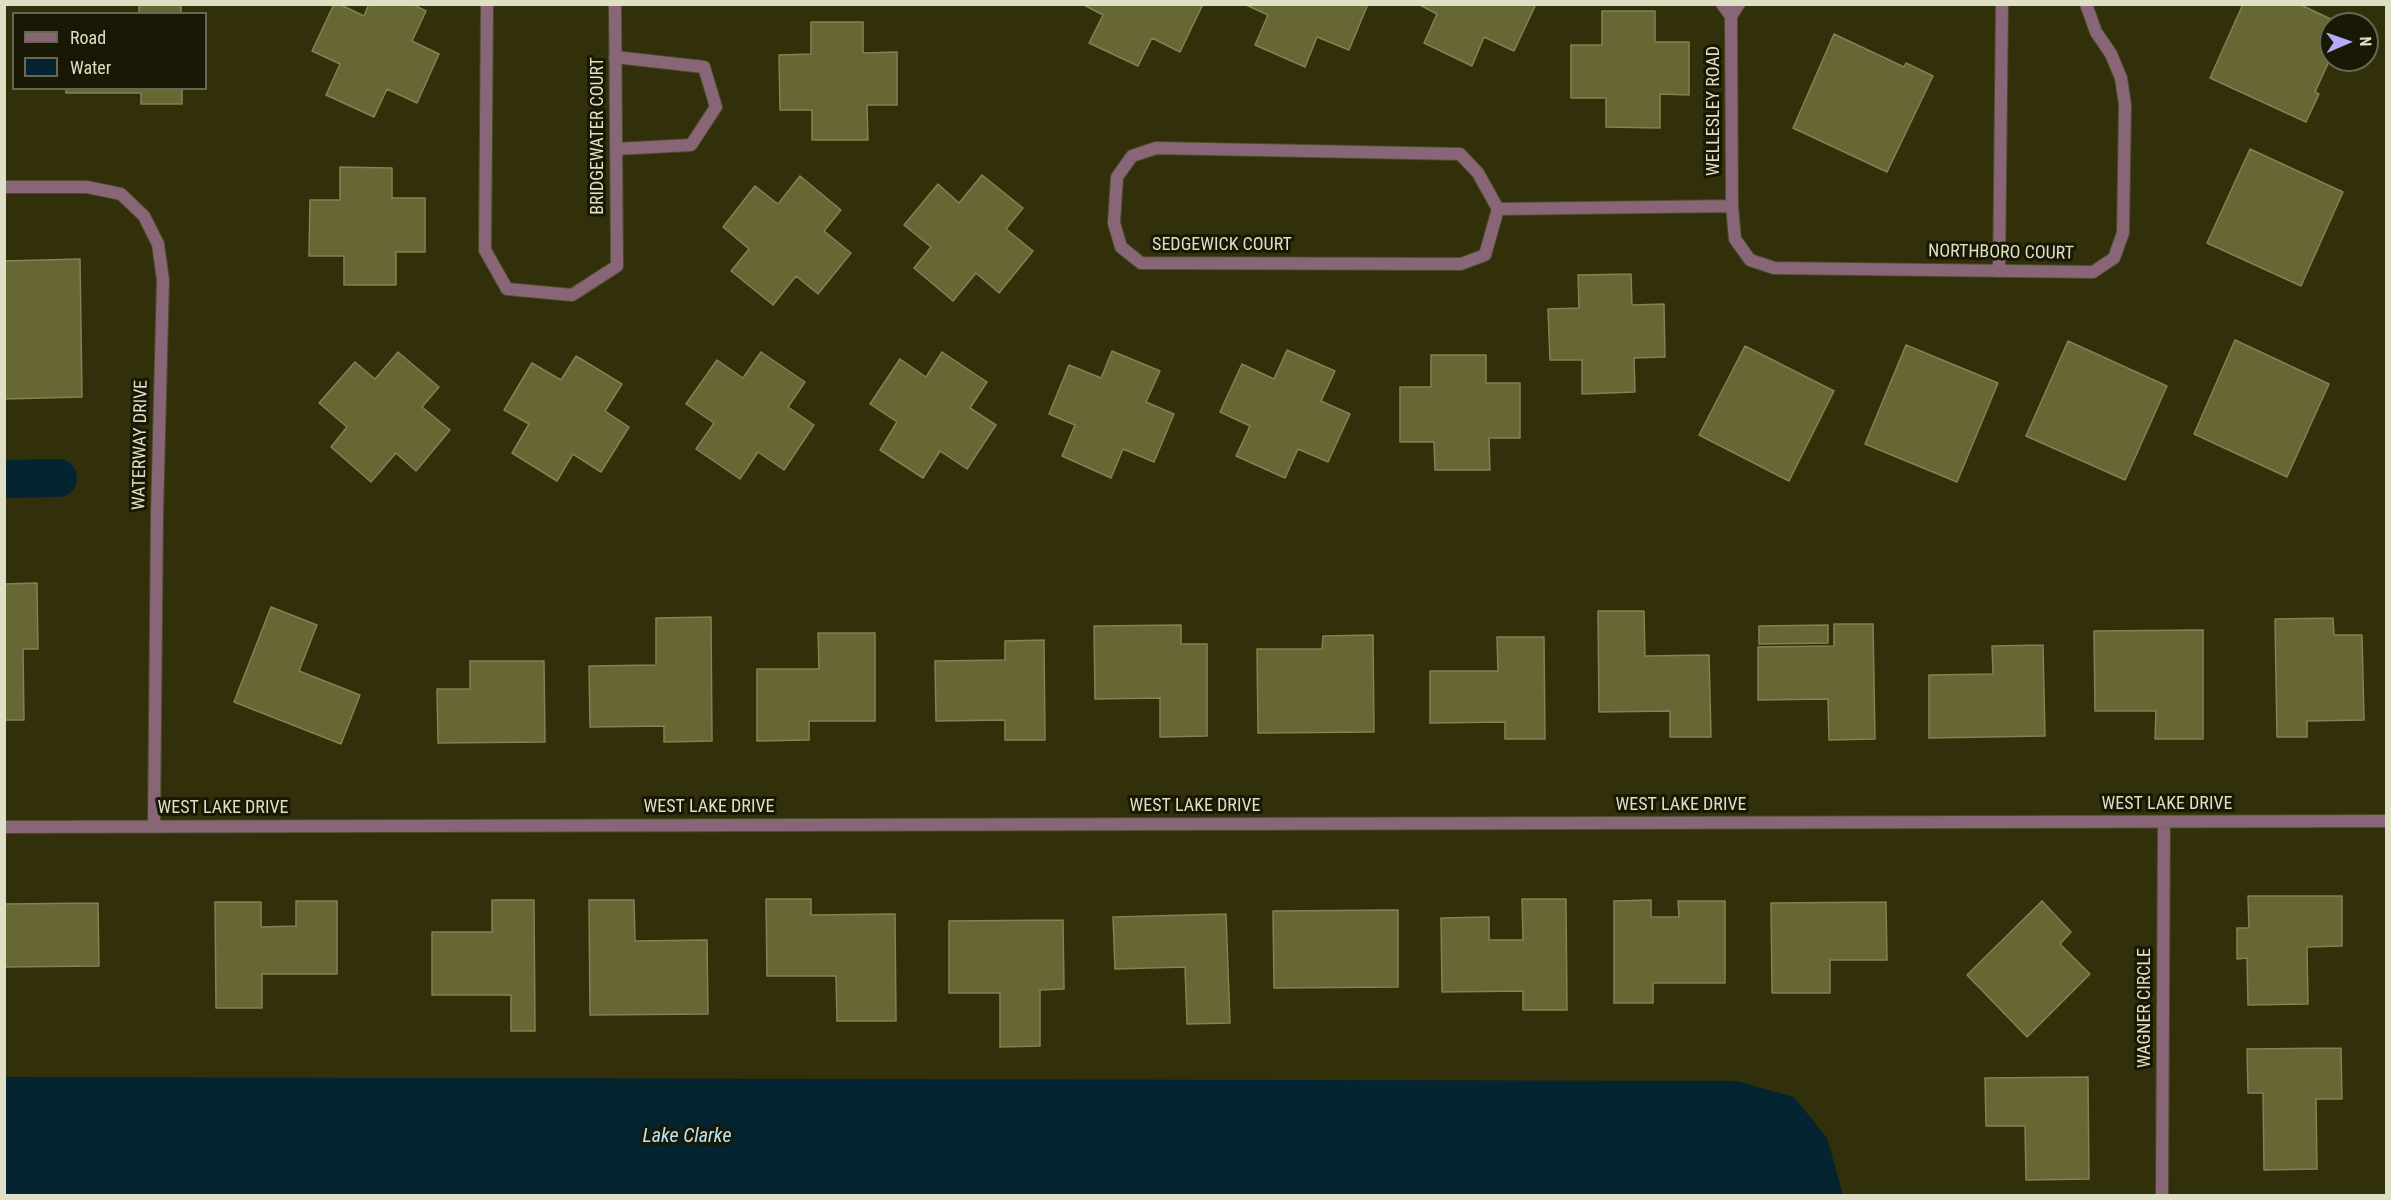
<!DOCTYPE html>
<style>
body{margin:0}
#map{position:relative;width:2391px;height:1200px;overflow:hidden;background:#31300a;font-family:"Roboto Condensed",sans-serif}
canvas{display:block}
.frame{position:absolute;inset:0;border:6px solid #dedfc5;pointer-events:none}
.legend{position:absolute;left:12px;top:12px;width:195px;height:78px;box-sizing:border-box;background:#181804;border:2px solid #676851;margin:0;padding:8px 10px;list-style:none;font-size:18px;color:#dedfc5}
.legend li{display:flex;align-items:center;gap:12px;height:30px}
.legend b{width:30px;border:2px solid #676851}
.north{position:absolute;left:2319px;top:12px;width:60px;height:60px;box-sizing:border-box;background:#181804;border:2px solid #676851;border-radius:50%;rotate:88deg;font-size:16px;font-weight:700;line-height:24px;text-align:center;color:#dedfc5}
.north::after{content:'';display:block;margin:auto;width:21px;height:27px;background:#b4acf9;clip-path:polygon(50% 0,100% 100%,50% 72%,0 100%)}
</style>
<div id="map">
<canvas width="2391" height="1200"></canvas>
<div class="frame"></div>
<ul class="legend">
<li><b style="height:8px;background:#867"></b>Road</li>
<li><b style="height:16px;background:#032430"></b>Water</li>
</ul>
<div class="north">N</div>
</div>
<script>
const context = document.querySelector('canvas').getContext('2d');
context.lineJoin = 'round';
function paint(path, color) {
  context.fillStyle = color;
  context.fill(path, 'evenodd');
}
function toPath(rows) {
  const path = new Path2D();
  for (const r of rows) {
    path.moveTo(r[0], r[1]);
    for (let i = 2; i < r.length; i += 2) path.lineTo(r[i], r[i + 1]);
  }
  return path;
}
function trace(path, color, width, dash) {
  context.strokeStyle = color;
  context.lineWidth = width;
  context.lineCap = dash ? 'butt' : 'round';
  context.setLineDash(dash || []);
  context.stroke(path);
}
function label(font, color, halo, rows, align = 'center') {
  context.font = font + ' "Roboto Condensed",sans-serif';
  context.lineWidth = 6;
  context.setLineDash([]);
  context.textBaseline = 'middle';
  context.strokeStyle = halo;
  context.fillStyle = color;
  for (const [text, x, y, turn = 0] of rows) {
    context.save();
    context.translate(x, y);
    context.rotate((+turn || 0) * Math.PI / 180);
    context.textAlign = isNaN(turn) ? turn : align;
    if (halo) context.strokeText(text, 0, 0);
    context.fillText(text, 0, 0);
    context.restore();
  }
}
paint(toPath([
 [5,1077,1736,1081,1794,1097,1827,1138,1843,1195,5,1195]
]), '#032430');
trace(toPath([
 [4,479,58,478]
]), '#032430', 38);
const building = toPath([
 [139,4,181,4,181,14,139,14,139,4],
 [334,4,339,4,364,16,369,4,412,4,426,11,412,41,439,54,417,103,387,89,374,117,326,95,340,64,312,51,334,4],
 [1082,4,1203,4,1180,52,1152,38,1138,66,1089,43,1103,15,1082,4],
 [1244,4,1368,4,1349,50,1317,37,1305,67,1255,45,1268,15,1244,4],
 [1418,4,1536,4,1514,51,1484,37,1472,66,1424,43,1437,14,1418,4],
 [2243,4,2299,4,2341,24,2331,24,2331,57,2315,92,2319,94,2306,122,2210,78,2243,4],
 [1602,11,1655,11,1655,42,1689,42,1689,95,1660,94,1660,128,1606,127,1606,98,1571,98,1571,45,1602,45,1602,11],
 [811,22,863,22,863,53,897,52,897,105,867,105,868,140,812,140,812,110,780,110,779,55,811,54,811,22],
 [1834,34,1904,67,1906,63,1933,76,1887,172,1793,128,1834,34],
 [66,88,182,88,182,104,141,104,141,93,66,93,66,88],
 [2250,149,2343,192,2301,286,2207,243,2250,149],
 [340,167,392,168,392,198,425,198,425,252,396,252,396,285,344,285,344,256,309,256,310,200,340,200,340,167],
 [982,175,1023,208,1006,229,1033,251,999,293,976,273,953,301,914,268,931,247,904,225,938,184,959,203,982,175],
 [800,176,841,210,824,231,851,253,818,294,796,276,773,305,731,271,749,249,723,227,755,186,778,204,800,176],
 [80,259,82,397,4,399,4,261,80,259],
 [1631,274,1632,305,1664,304,1665,357,1634,358,1635,392,1582,394,1582,360,1550,360,1548,309,1579,308,1578,275,1631,274],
 [2235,340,2329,384,2287,477,2194,434,2235,340],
 [2068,341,2167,386,2125,480,2026,436,2068,341],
 [1906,345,1998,383,1957,482,1865,444,1906,345],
 [1745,346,1834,391,1789,481,1699,435,1745,346],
 [1287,350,1335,371,1321,401,1350,414,1328,462,1298,449,1285,478,1236,456,1250,426,1220,412,1242,364,1274,379,1287,350],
 [1112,351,1160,371,1146,402,1174,414,1154,462,1123,449,1111,478,1062,456,1075,425,1049,414,1069,365,1101,378,1112,351],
 [398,352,439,387,422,407,450,430,416,471,396,453,371,482,331,447,347,427,319,403,355,362,375,379,398,352],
 [761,352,805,382,788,407,814,425,784,470,758,452,740,479,696,449,714,423,686,404,717,360,743,378,761,352],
 [942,352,987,382,970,408,996,425,967,469,940,451,923,478,880,450,897,422,870,404,900,359,926,377,942,352],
 [1431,355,1486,355,1486,383,1520,383,1520,438,1489,438,1490,470,1435,470,1434,442,1400,442,1400,387,1431,387,1431,355],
 [576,356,622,384,605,411,629,427,601,472,573,454,557,481,512,453,529,424,504,410,532,363,561,380,576,356],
 [37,583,38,649,23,649,24,720,4,720,4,584,37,583],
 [271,607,317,625,299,671,360,695,341,744,234,702,271,607],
 [1598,611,1644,611,1645,656,1709,655,1711,737,1670,737,1670,711,1599,712,1598,611],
 [711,617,712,741,664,742,664,726,590,727,589,666,656,665,656,618,711,617],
 [2333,618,2334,635,2362,635,2364,720,2307,721,2307,737,2277,737,2275,619,2333,618],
 [1834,624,1873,624,1875,739,1829,740,1828,699,1758,700,1758,647,1834,646,1834,624],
 [1181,625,1181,644,1207,644,1207,736,1160,737,1160,698,1095,699,1094,626,1181,625],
 [1828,625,1828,643,1759,644,1759,626,1828,625],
 [2203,630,2203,739,2155,739,2156,711,2095,711,2094,631,2203,630],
 [818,633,875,633,875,721,809,721,809,740,757,741,757,669,819,669,818,633],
 [1373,635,1374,732,1258,733,1257,649,1322,649,1323,636,1373,635],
 [1497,637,1544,637,1545,739,1505,739,1505,722,1430,723,1430,671,1498,671,1497,637],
 [1044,640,1045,740,1005,740,1005,720,936,721,935,661,1005,660,1005,641,1044,640],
 [2043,645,2045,736,1929,738,1929,675,1993,674,1992,646,2043,645],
 [470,661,544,661,545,742,438,743,437,689,470,689,470,661],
 [2248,896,2342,896,2342,946,2307,947,2308,1004,2248,1005,2247,958,2237,959,2237,928,2249,928,2248,896],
 [766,899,811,899,811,915,895,914,896,1021,837,1021,836,976,767,976,766,899],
 [1522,899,1566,899,1567,1010,1523,1010,1523,991,1442,992,1441,918,1489,917,1489,940,1523,940,1522,899],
 [492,900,534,900,535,1031,511,1031,511,995,432,995,432,932,492,932,492,900],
 [589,900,634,900,635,941,707,940,708,1014,590,1015,589,900],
 [1651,900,1651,917,1679,917,1678,901,1725,901,1725,983,1653,983,1653,1003,1614,1003,1614,901,1651,900],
 [296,901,337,901,337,974,262,974,262,1008,216,1008,215,902,261,902,261,927,296,926,296,901],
 [2042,901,2071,932,2060,944,2090,974,2027,1037,1967,975,2042,901],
 [1886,902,1887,960,1830,960,1830,993,1772,993,1771,903,1886,902],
 [98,903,99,966,4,967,4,904,98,903],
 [1398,910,1398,987,1274,988,1273,911,1398,910],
 [1226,914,1230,1023,1187,1024,1185,967,1115,969,1113,917,1226,914],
 [1063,920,1064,989,1040,990,1040,1046,1000,1047,1000,993,949,993,949,921,1063,920],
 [2341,1048,2342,1099,2316,1099,2317,1169,2264,1170,2263,1093,2248,1093,2247,1049,2341,1048],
 [2088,1077,2089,1179,2026,1180,2025,1126,1986,1126,1985,1078,2088,1077]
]);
paint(building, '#676635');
trace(building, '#838251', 1.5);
const service = toPath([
 [487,4,485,250,507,289,572,295,617,266,615,4],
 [615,57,704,67,716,107,691,145,616,149],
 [1999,271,2002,4]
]);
const minor = toPath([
 [1722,4,1731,16],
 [1739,4,1731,16,1732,206,1735,239,1750,260,1774,268,2093,272,2114,258,2123,233,2125,105,2121,78,2111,54,2096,32,2086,4],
 [1156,148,1460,154,1478,173,1498,209,1485,255,1461,264,1141,263,1121,247,1114,223,1117,177,1132,156,1156,148],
 [4,187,87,187,121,194,144,216,158,244,163,280,157,513,154,826],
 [1498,209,1732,206],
 [4,827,2386,821],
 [2162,1196,2164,822]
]);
trace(service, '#4d4c28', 14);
trace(minor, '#4d4c28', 14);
trace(service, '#867', 12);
trace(minor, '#867', 12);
label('18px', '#dedfc5', '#181804', [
 ["WELLESLEY ROAD",1714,111,-90],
 ["BRIDGEWATER COURT",598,136,-90],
 ["SEDGEWICK COURT",1222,245],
 ["NORTHBORO COURT",2001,253,1],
 ["WATERWAY DRIVE",141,445,-89],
 ["WEST LAKE DRIVE",2167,804],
 ["WEST LAKE DRIVE",1681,805],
 ["WEST LAKE DRIVE",1195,806],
 ["WEST LAKE DRIVE",709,807],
 ["WEST LAKE DRIVE",223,808],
 ["WAGNER CIRCLE",2145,1008,-90]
]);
label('italic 20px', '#b7e5fa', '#181804', [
 ["Lake Clarke",687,1137]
]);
</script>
